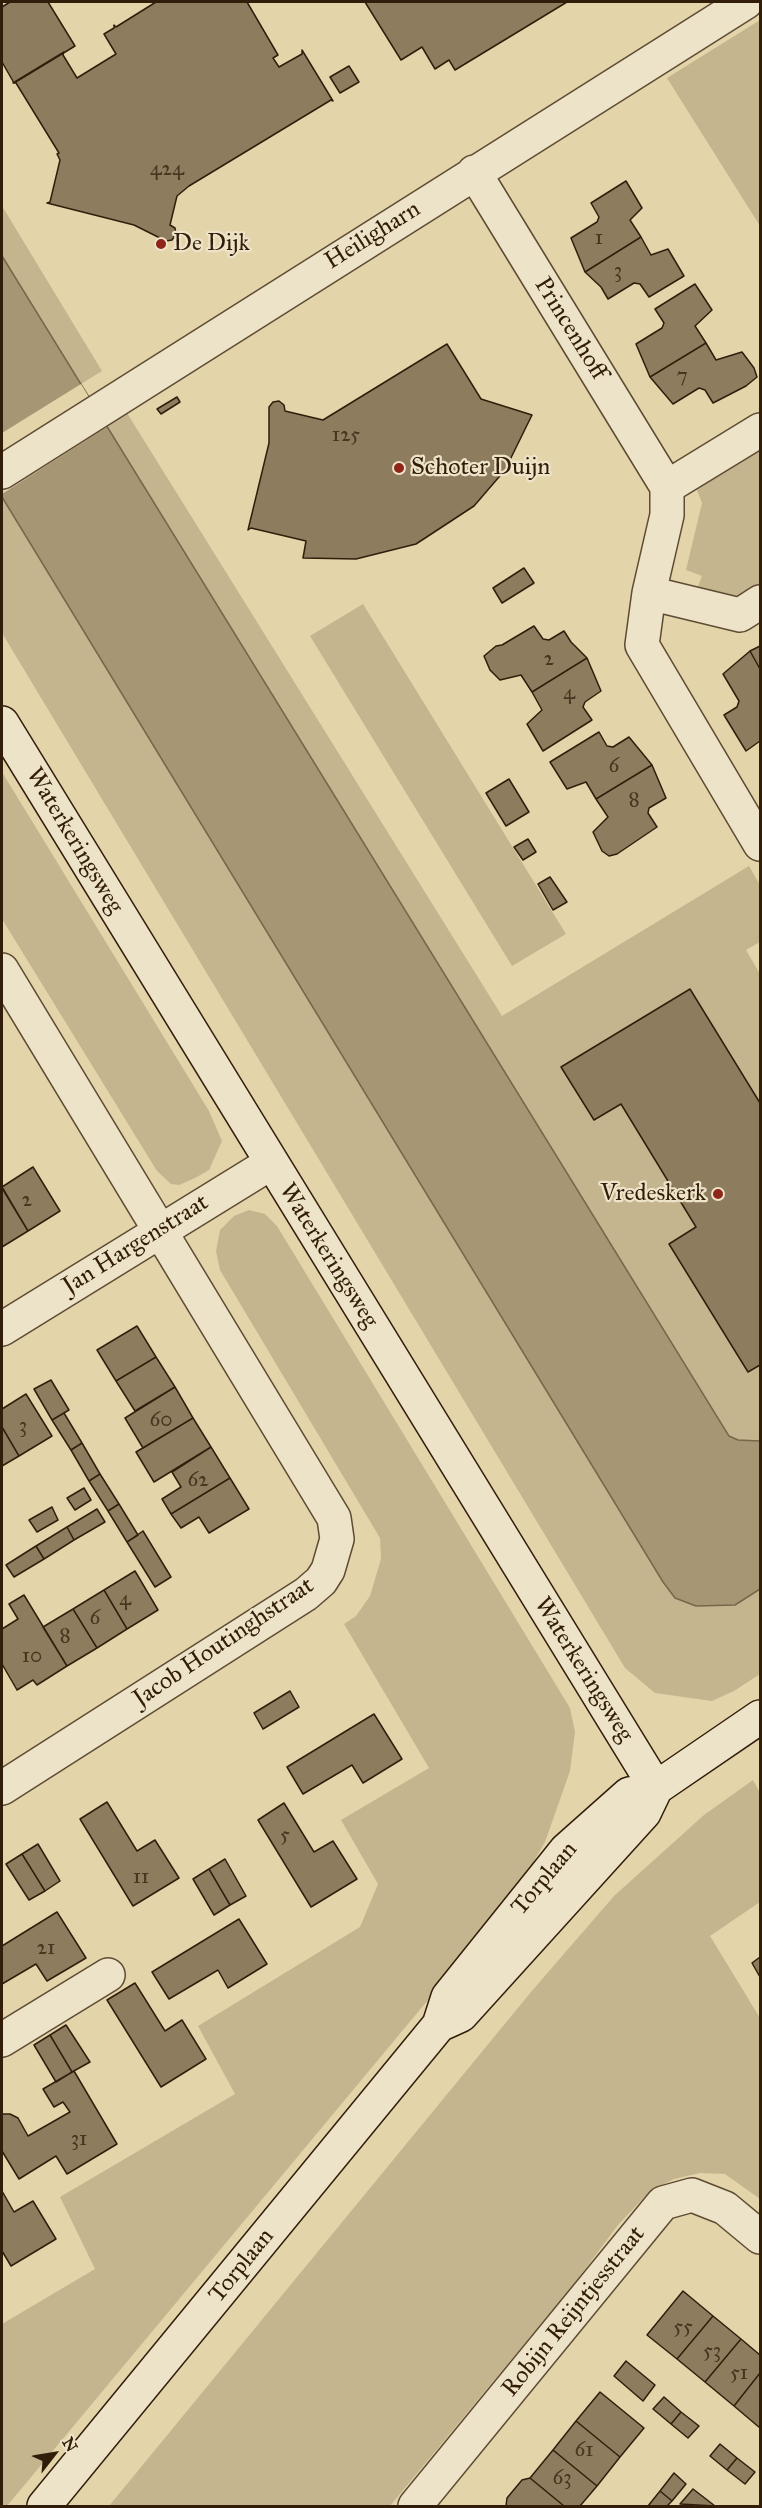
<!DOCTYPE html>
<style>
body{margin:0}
#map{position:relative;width:762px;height:2508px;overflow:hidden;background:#e3d4aa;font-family:"IM FELL Great Primer",serif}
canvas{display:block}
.frame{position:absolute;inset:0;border:3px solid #321d0b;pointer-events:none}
.north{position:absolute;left:24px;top:2424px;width:60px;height:60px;-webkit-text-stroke:4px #ede3c8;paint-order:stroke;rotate:59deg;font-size:16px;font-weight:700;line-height:24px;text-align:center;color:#321d0b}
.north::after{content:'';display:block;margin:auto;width:21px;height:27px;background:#321d0b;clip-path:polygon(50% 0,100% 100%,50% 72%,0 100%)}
</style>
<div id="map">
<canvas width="762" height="2508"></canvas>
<div class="frame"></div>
<div class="north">N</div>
</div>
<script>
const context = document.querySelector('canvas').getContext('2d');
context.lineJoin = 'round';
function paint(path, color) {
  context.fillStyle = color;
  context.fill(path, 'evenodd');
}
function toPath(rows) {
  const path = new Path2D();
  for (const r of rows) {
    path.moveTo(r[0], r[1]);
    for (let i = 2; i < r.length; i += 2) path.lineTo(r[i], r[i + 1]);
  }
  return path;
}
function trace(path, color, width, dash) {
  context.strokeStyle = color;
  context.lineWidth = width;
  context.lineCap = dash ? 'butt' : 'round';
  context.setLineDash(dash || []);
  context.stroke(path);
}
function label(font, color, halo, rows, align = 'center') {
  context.font = font + ' "IM FELL Great Primer",serif';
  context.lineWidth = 4.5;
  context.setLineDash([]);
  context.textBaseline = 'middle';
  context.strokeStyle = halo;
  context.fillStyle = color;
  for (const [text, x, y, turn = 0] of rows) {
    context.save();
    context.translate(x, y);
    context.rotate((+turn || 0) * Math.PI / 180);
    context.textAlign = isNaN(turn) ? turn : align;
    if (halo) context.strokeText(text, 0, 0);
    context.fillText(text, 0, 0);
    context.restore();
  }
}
paint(toPath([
 [760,20,760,226,667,78],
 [2,206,102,371,81,384,2,256],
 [127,413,502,1016,749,866,760,885,760,942,746,950,760,974,760,1441,738,1440,730,1436,107,427],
 [760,445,760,586,734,603,696,592,702,576,686,570,702,503,695,485],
 [2,497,663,1582,675,1598,735,1605,760,1589,760,1674,734,1691,712,1701,655,1693,625,1668,2,633],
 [363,604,566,934,512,966,310,636],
 [2,772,209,1111,222,1141,209,1170,195,1178,179,1185,171,1184,157,1171,2,919],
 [249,1210,265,1214,277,1226,570,1708,575,1732,570,1771,545,1842,512,1899,7,2506,2,2506,2,2324,95,2269,60,2197,235,2094,198,2026,360,1927,378,1884,341,1820,429,1768,344,1624,356,1616,370,1596,381,1559,380,1538,220,1270,216,1251,220,1230,234,1216],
 [753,1780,760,1793,760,1902,710,1936,760,2018,760,2199,725,2174,700,2173,674,2179,650,2191,618,2225,577,2280,390,2506,109,2506,531,1992,614,1896,704,1815]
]), '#c5b58f');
const water = toPath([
 [2,256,729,1436,738,1440,760,1441,760,1589,735,1605,696,1606,675,1598,663,1582,2,497,2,256]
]);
paint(water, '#a79674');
trace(water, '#78664a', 1.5);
paint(toPath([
 [81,384,107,427,2,494,2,433]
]), '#e3d4aa');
const building = toPath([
 [10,2,48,2,75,46,14,83,2,62,2,7,10,2],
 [156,2,247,2,278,55,273,58,279,67,302,54,302,50,333,101,331,100,189,186,177,196,170,225,175,228,176,234,172,240,166,241,134,225,47,203,50,202,60,160,57,154,59,153,16,83,13,83,64,52,63,55,77,78,116,54,104,34,114,28,114,25,116,27,156,2],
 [365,2,567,2,455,70,449,60,435,69,422,47,401,60,365,2],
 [349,66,359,82,340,93,330,77,349,66],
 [626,181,642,208,630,220,641,237,585,272,571,238,597,222,599,217,591,203,626,181],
 [641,237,651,255,668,249,684,276,649,297,640,284,634,283,608,299,601,287,585,272,641,237],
 [695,284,712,310,695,326,706,343,650,377,636,344,662,328,664,323,655,309,695,284],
 [706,343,716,360,742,352,754,368,757,377,746,386,713,403,705,390,699,388,673,404,650,377,706,343],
 [447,344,481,399,532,415,505,470,474,506,416,544,356,559,303,558,306,541,251,528,248,530,269,443,269,407,273,402,279,401,284,405,285,411,323,420,447,344],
 [177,397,180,402,161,414,157,409,177,397],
 [524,568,534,583,502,603,493,588,524,568],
 [534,626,543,639,549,640,564,631,571,642,587,658,532,692,521,675,500,680,490,670,484,656,496,646,502,645,534,626],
 [760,646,760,669,750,651,760,646],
 [750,651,760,669,760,741,746,751,724,715,737,707,739,701,723,674,750,651],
 [587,658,601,691,585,702,583,707,592,720,543,751,527,724,542,710,532,692,587,658],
 [599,732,607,746,613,747,629,737,652,765,596,799,586,782,567,789,550,762,599,732],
 [652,765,666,798,649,808,648,813,657,827,617,854,609,856,602,851,593,832,608,817,596,799,652,765],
 [509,779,529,812,506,826,486,793,509,779],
 [528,839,536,852,523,860,514,847,528,839],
 [550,877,567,902,553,910,538,884,550,877],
 [690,989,760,1103,760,1365,748,1372,669,1244,696,1227,621,1104,594,1120,561,1067,690,989],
 [33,1167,60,1211,28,1231,2,1187,33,1167],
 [2,1188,28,1231,2,1247,2,1188],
 [137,1326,156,1357,116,1381,97,1350,137,1326],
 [156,1357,175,1387,135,1411,116,1381,156,1357],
 [51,1380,69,1410,52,1420,34,1389,51,1380],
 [175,1387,193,1418,143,1448,125,1418,175,1387],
 [26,1394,52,1436,19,1456,2,1427,2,1409,26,1394],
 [64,1413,82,1443,71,1450,52,1420,64,1413],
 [193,1418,211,1447,154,1482,136,1452,193,1418],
 [2,1427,19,1456,2,1466,2,1427],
 [82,1443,100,1474,89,1481,71,1450,82,1443],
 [211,1447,230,1478,171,1514,162,1499,181,1487,172,1472,211,1447],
 [100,1474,119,1504,108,1511,89,1481,100,1474],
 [230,1478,249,1509,209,1533,199,1517,181,1528,171,1514,230,1478],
 [84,1488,91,1500,75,1510,67,1498,84,1488],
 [119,1504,138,1535,127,1542,108,1511,119,1504],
 [52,1507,58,1520,37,1532,29,1520,52,1507],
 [97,1509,105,1522,74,1540,67,1527,97,1509],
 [67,1527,74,1540,44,1559,36,1546,67,1527],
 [143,1531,171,1577,155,1587,127,1542,143,1531],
 [36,1546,44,1559,14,1577,6,1565,36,1546],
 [135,1571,158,1610,127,1629,104,1590,135,1571],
 [104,1590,127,1629,97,1648,73,1609,104,1590],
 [24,1595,67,1666,37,1685,33,1680,17,1690,2,1664,2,1629,18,1619,9,1604,24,1595],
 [73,1609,97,1648,67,1666,43,1627,73,1609],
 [290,1691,299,1707,263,1729,254,1713,290,1691],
 [374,1714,402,1759,363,1783,352,1765,303,1794,287,1767,374,1714],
 [107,1802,137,1851,155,1840,179,1878,133,1906,80,1819,107,1802],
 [284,1803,314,1852,333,1841,357,1879,311,1907,258,1820,284,1803],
 [38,1844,60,1881,45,1891,22,1854,38,1844],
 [22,1854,45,1891,29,1900,6,1864,22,1854],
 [225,1859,246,1896,230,1905,209,1869,225,1859],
 [209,1869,230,1905,214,1915,193,1879,209,1869],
 [57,1912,86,1958,47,1981,36,1964,2,1984,2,1946,57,1912],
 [239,1919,267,1964,228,1988,218,1970,169,1999,152,1972,239,1919],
 [760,1957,760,1977,752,1963,760,1957],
 [135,1983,165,2031,182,2020,206,2059,161,2087,107,2000,135,1983],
 [66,2025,90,2062,72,2072,50,2035,66,2025],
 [50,2035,72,2072,56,2082,34,2045,50,2035],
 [74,2071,117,2144,67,2174,56,2156,19,2179,2,2151,2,2114,10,2114,18,2118,28,2136,70,2112,63,2102,54,2107,43,2089,74,2071],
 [2,2191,14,2212,33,2201,56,2239,11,2266,2,2251,2,2191],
 [683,2291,713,2316,677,2359,647,2335,683,2291],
 [713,2316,741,2339,705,2382,677,2359,713,2316],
 [741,2339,760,2355,760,2373,734,2406,705,2382,741,2339],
 [626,2361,655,2385,643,2401,614,2376,626,2361],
 [760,2373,760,2428,734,2406,760,2373],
 [600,2392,644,2428,620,2457,576,2421,600,2392],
 [664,2397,681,2412,671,2424,653,2409,664,2397],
 [681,2412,699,2426,688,2438,671,2424,681,2412],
 [576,2421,620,2457,597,2486,553,2450,576,2421],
 [720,2444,737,2458,727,2470,710,2456,720,2444],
 [553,2450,597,2486,580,2506,564,2506,530,2478,553,2450],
 [737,2458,755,2472,745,2484,727,2470,737,2458],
 [674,2473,686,2484,672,2501,660,2491,674,2473],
 [530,2478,564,2506,506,2506,507,2498,522,2480,530,2478],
 [693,2489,715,2506,680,2504,693,2489],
 [660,2491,672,2501,667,2506,648,2506,660,2491]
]);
paint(building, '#8e7c5e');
trace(building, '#321d0b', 1.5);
const street = toPath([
 [474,172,667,487,667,515,649,593,642,645,760,844],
 [2,472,746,2],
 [667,487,760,430],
 [649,593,740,615,760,602],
 [2,970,334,1518,337,1539,328,1570,321,1581,306,1594,2,1788],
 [2,1329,271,1163],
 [2,2040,108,1975],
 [415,2506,663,2203,692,2195,725,2208,760,2237]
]);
const secondary = toPath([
 [2,723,656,1788],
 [439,2025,461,2015,644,1813,656,1788],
 [44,2506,439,2025,448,1997,566,1850,629,1794,656,1788,760,1717]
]);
trace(street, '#5e4b33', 36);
trace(secondary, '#321d0b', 36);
trace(street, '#ede3c8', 33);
trace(secondary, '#ede3c8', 33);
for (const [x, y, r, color] of [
 [161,244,6,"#8f2418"],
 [399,468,6,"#8f2418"],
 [718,1194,6,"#8f2418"]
]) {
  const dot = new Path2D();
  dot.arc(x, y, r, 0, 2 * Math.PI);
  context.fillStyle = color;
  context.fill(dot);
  trace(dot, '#ede3c8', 2);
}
label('21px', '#493520', null, [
 ["424",167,170],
 ["1",599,239],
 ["3",618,272],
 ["7",682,377],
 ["125",346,436],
 ["2",549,660],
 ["4",569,694],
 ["6",614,767],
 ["8",634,801],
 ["2",27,1201],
 ["60",161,1421],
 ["3",23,1427],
 ["62",198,1481],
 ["4",125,1600],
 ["6",95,1619],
 ["8",65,1637],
 ["10",32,1657],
 ["5",285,1836],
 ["11",141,1878],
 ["21",46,1949],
 ["31",79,2140],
 ["55",683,2328],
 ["53",712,2352],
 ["51",739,2374],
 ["61",584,2451],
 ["63",562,2479]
]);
label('24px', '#321d0b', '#ede3c8', [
 ["Heiligharn",373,236,-32],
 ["Princenhoff",570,329,58],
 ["Waterkeringsweg",74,841,59],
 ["Jan Hargenstraat",136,1245,-32],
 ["Waterkeringsweg",328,1256,58],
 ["Jacob Houtinghstraat",224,1643,-34],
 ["Waterkeringsweg",583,1670,58],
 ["Torplaan",545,1879,-50],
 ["Torplaan",242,2266,-51],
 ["Robijn Reijntjesstraat",574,2312,-51]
]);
label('24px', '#321d0b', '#ede3c8', [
 ["De Dijk",173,244],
 ["Schoter Duijn",411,468],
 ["Vredeskerk",706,1194,"right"]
], 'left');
</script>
